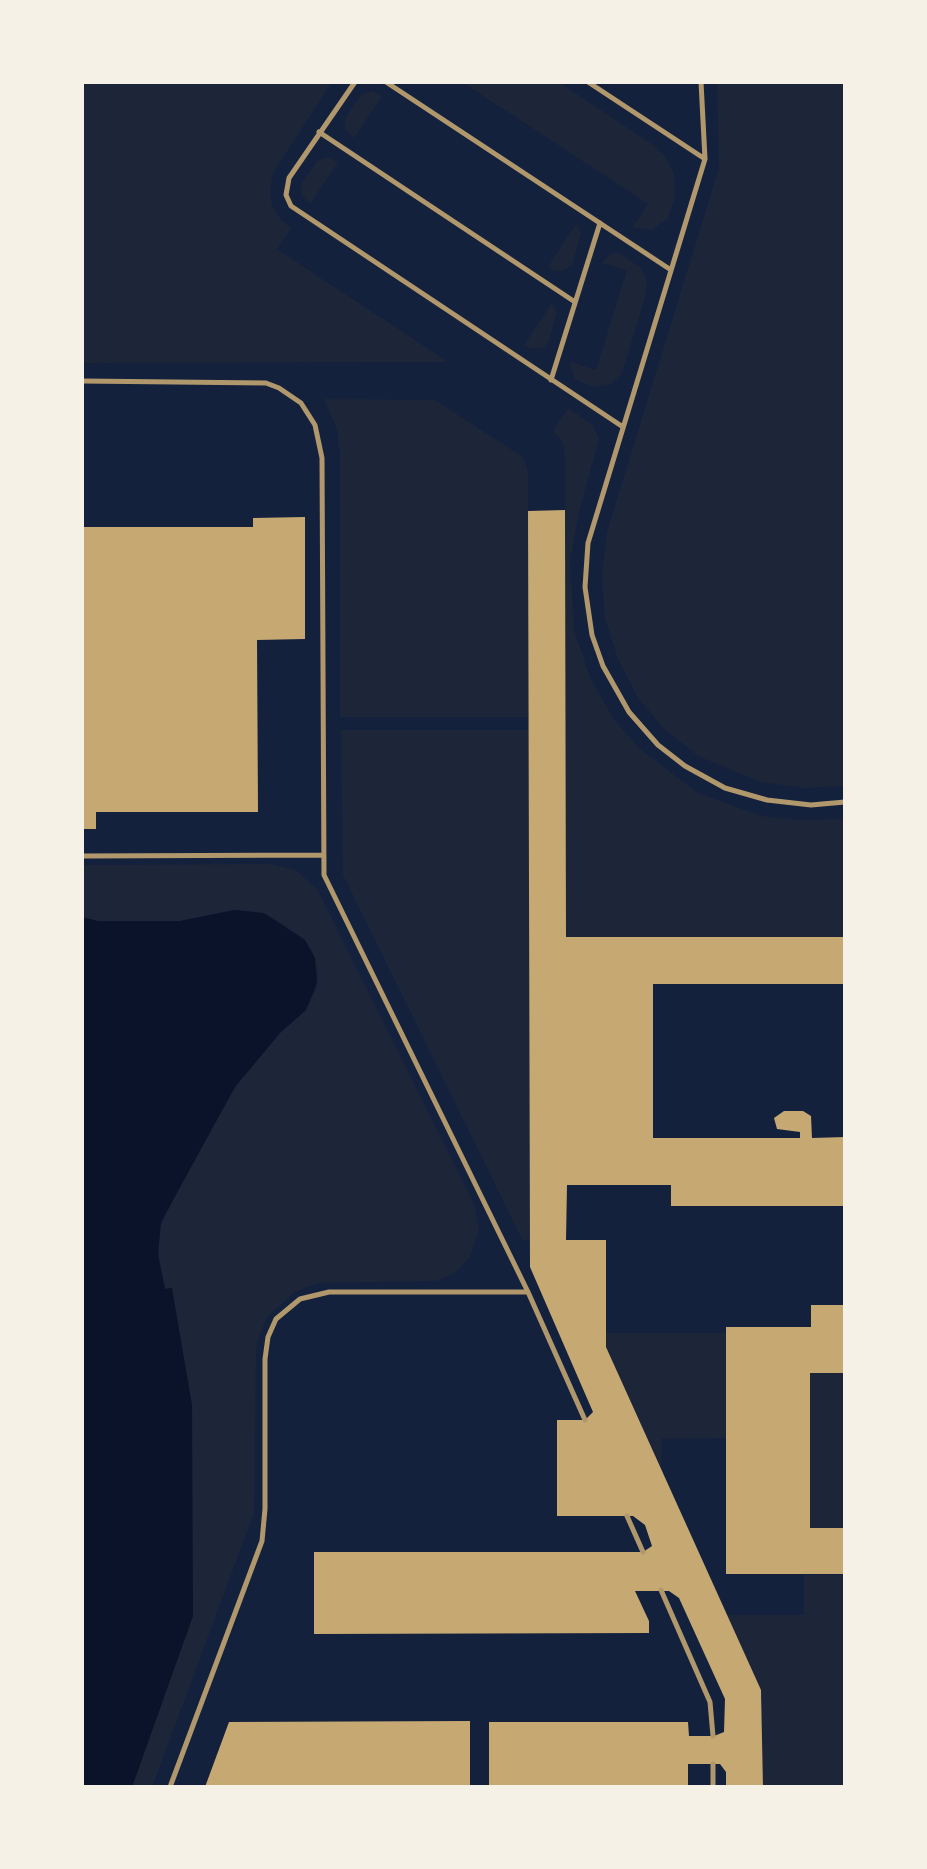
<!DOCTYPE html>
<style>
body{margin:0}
#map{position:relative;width:927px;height:1869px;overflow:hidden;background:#14213d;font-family:Commissioner,sans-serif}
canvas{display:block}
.frame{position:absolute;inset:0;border:84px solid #f6f1e7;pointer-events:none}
</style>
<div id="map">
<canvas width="927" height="1869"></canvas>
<div class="frame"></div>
</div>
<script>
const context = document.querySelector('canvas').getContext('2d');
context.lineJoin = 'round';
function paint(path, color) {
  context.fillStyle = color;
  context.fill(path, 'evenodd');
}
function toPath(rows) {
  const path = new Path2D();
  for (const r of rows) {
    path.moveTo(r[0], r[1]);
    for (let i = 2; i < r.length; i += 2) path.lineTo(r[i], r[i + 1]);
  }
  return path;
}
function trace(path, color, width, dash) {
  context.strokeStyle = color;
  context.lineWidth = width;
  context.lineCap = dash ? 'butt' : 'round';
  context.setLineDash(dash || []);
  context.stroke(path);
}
paint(toPath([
 [82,82,332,82,273,173,270,191,272,205,281,220,291,228,277,249,448,362,82,363],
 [462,82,559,82,652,144,664,155,674,173,675,196,668,219,651,230,633,227,648,204],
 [717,82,845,82,845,786,803,788,760,782,698,756,663,728,637,696,618,659,605,618,602,575,607,532,719,168],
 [372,91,382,96,354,138,345,129,345,119,361,95],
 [328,157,338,162,310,204,301,194,301,185,317,161],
 [576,224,581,233,572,265,563,271,553,270,548,267],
 [618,252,641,268,647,280,646,293,622,373,611,384,592,387,575,379,570,366,571,362,596,370,627,270,602,263,609,255],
 [552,303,557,312,548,343,542,349,529,348,524,345],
 [324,399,435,400,523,457,528,471,528,717,340,717,340,454,337,429],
 [568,408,593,425,599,439,579,512,570,563,574,630,591,680,615,721,641,750,698,793,762,816,797,820,845,819,845,937,566,937,565,455,563,442,553,431],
 [341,730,529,730,529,1239,523,1241,343,875],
 [269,864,296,870,317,889,474,1204,479,1230,469,1258,456,1272,437,1281,318,1283,296,1291,267,1317,257,1342,256,1355,254,1513,152,1787,132,1787,193,1615,171,1288,165,1289,157,1246,158,1232,182,1181,235,1087,280,1033,306,1010,316,990,318,973,313,952,305,940,276,920,258,912,234,910,180,921,98,921,82,917,82,865],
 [606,1333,726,1333,726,1438,661,1439,661,1467,606,1347],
 [810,1373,845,1373,845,1528,810,1528],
 [804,1575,845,1575,845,1784,843,1787,763,1787,762,1695,727,1615,804,1615]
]), '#1d2539');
paint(toPath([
 [234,910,264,913,305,940,315,958,317,983,306,1010,280,1033,235,1087,161,1222,158,1255,165,1289,172,1288,192,1405,193,1616,132,1787,82,1787,82,917,98,921,180,921]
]), '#0b132b');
paint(toPath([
 [565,510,566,937,845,937,845,984,653,984,653,1138,800,1138,800,1132,777,1129,774,1118,784,1111,803,1111,811,1116,812,1138,845,1137,845,1206,671,1206,671,1185,567,1185,566,1240,606,1240,606,1347,761,1690,763,1787,726,1787,726,1772,720,1764,688,1764,688,1787,489,1787,489,1722,688,1722,689,1736,714,1736,724,1732,725,1699,679,1598,669,1591,635,1591,649,1621,649,1633,314,1634,314,1552,643,1552,652,1546,645,1525,633,1516,557,1516,557,1420,585,1420,593,1412,530,1267,528,511],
 [305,517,305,639,257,640,258,812,96,812,96,829,82,829,82,527,253,527,253,518],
 [811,1305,845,1305,845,1373,810,1373,810,1528,845,1528,845,1574,726,1574,726,1327,811,1327],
 [470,1721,470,1787,205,1787,229,1722]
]), '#c6a872');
trace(toPath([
 [355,82,289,178,286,195,291,206,623,427],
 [386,82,671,270],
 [588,82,705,159],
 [701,82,705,159,588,543,585,587,592,635,603,666,629,712,658,745,685,766,725,788,767,800,811,805,845,802],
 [319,132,575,302],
 [551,380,600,223],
 [82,381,266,383,279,388,301,403,315,425,322,458,324,875,528,1292,585,1420],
 [82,856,322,855],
 [627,1516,643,1552],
 [661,1590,710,1702,713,1736],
 [713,1764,713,1787],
 [170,1787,262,1541,265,1509,265,1359,268,1337,276,1319,300,1299,329,1292,528,1292]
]), '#b1986c', 5);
</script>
